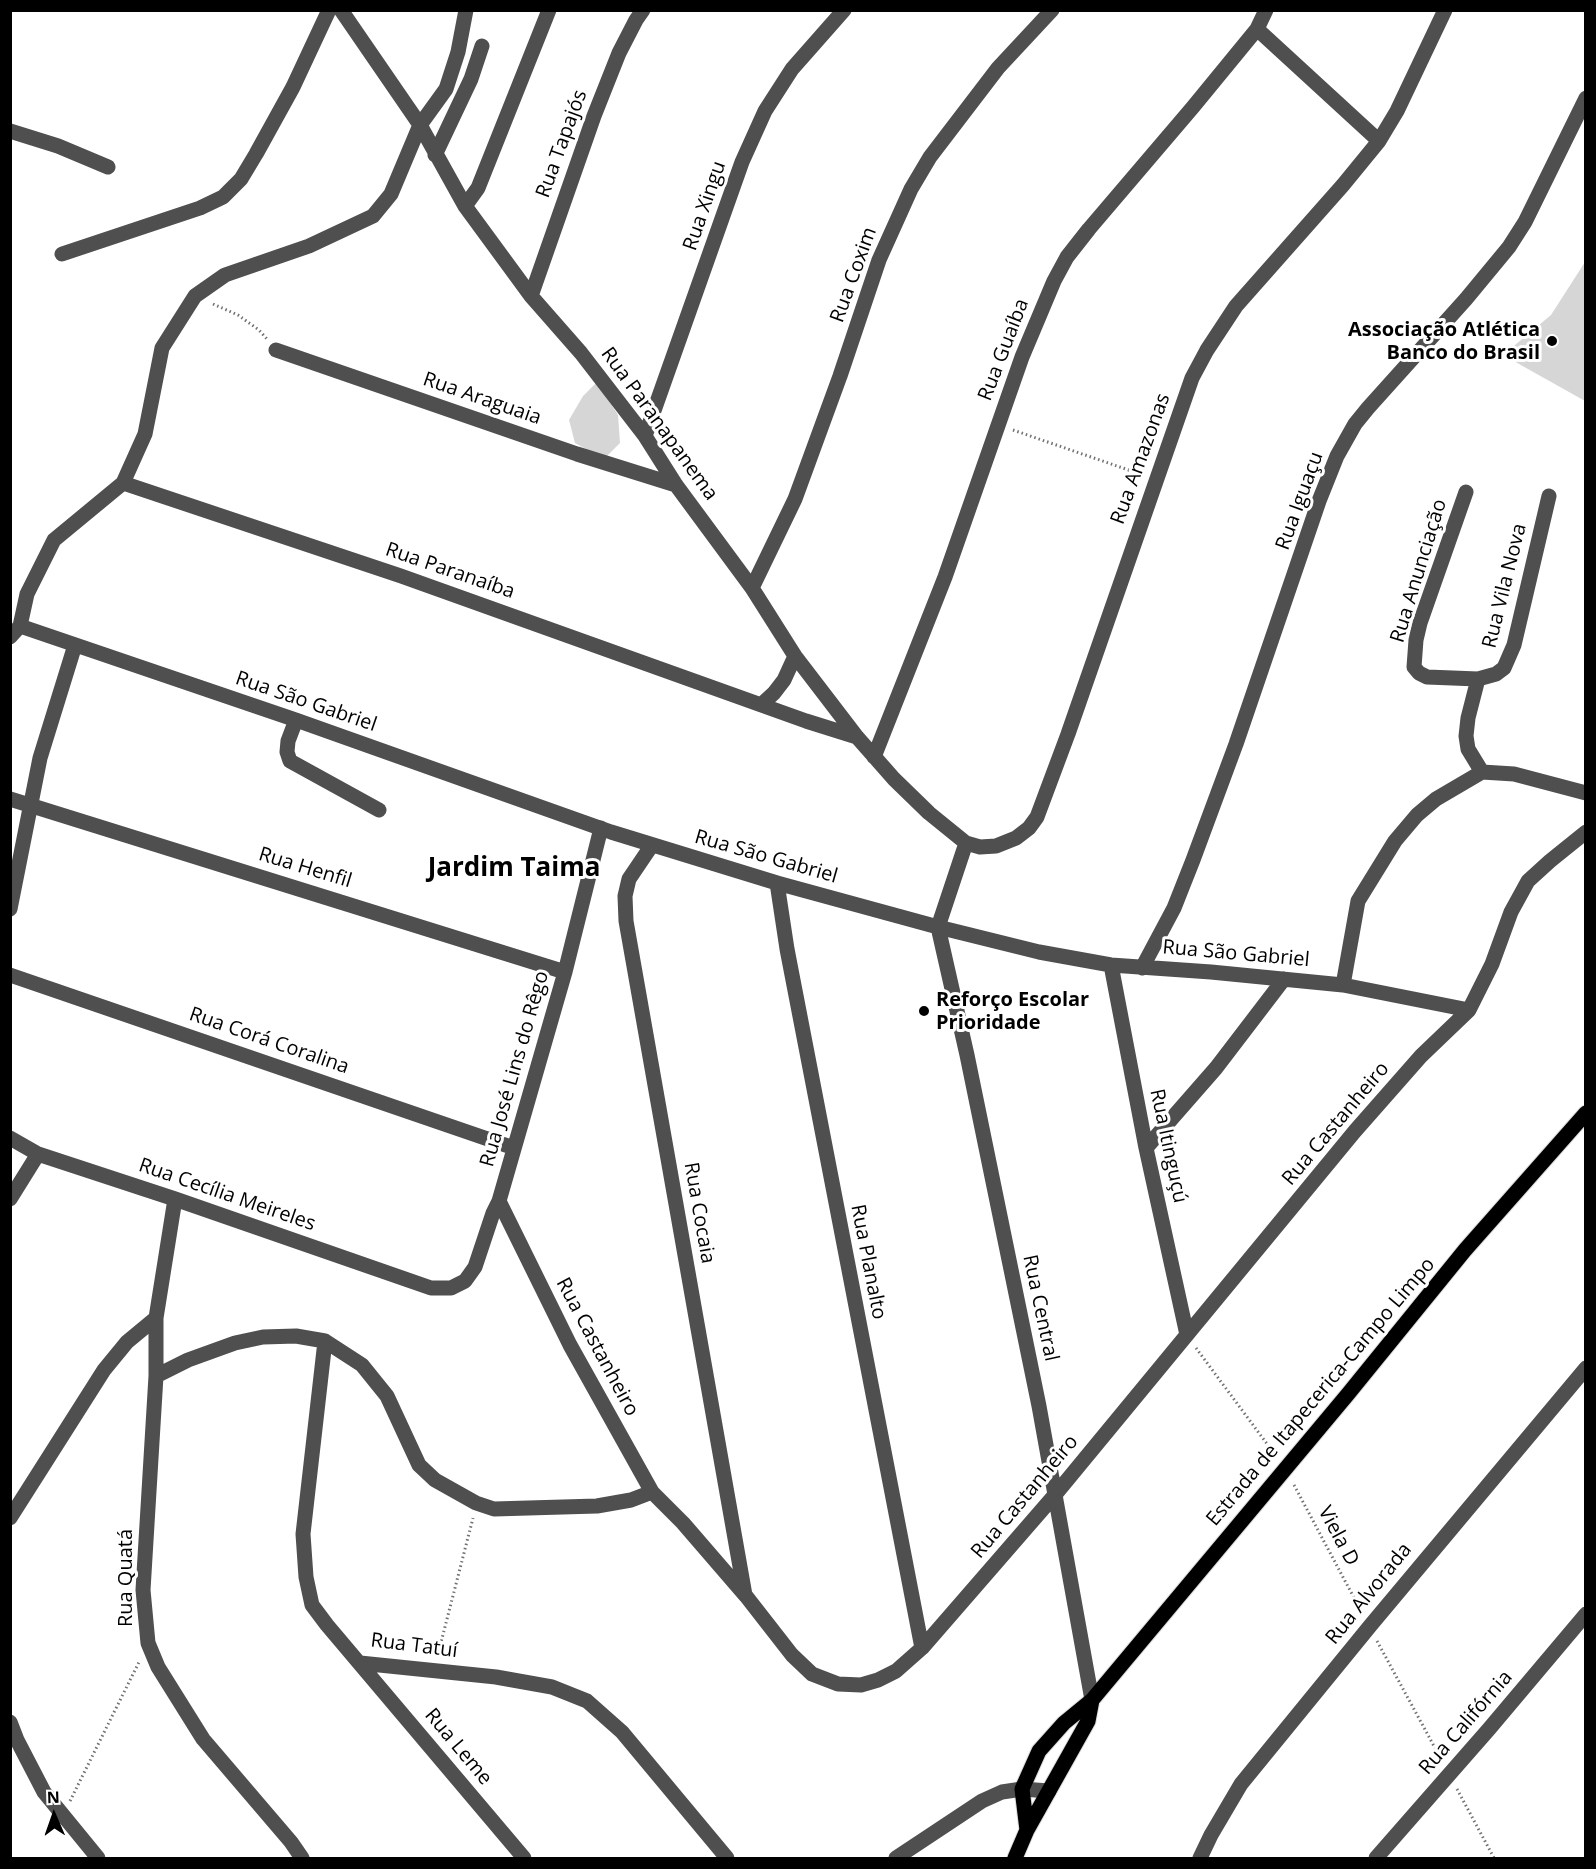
<!DOCTYPE html>
<meta charset="utf-8">
<style>
body{margin:0}
#map{position:relative;width:1596px;height:1869px;overflow:hidden;background:#fff;font-family:"Open Sans",sans-serif}
canvas{display:block}
.frame{position:absolute;inset:0;border:12px solid #000;pointer-events:none}
.north{position:absolute;left:24px;top:1785px;width:60px;height:60px;-webkit-text-stroke:4px #fff;paint-order:stroke;rotate:358deg;font-size:16px;font-weight:700;line-height:24px;text-align:center;color:#000}
.north::after{content:'';display:block;margin:auto;width:21px;height:27px;background:#000;clip-path:polygon(50% 0,100% 100%,50% 72%,0 100%)}
</style>
<div id="map">
<canvas width="1596" height="1869"></canvas>
<div class="frame"></div>
<div class="north">N</div>
</div>
<script>
const context = document.querySelector('canvas').getContext('2d');
context.lineJoin = 'round';
function paint(path, color) {
  context.fillStyle = color;
  context.fill(path, 'evenodd');
}
function toPath(rows) {
  const path = new Path2D();
  for (const r of rows) {
    path.moveTo(r[0], r[1]);
    for (let i = 2; i < r.length; i += 2) path.lineTo(r[i], r[i + 1]);
  }
  return path;
}
function trace(path, color, width, dash) {
  context.strokeStyle = color;
  context.lineWidth = width;
  context.lineCap = dash ? 'butt' : 'round';
  context.setLineDash(dash || []);
  context.stroke(path);
}
function label(font, color, halo, rows, align = 'center') {
  context.font = font + ' "Open Sans",sans-serif';
  context.lineWidth = 6;
  context.setLineDash([]);
  context.textBaseline = 'middle';
  context.strokeStyle = halo;
  context.fillStyle = color;
  for (const [text, x, y, turn = 0] of rows) {
    context.save();
    context.translate(x, y);
    context.rotate((+turn || 0) * Math.PI / 180);
    context.textAlign = isNaN(turn) ? turn : align;
    if (halo) context.strokeText(text, 0, 0);
    context.fillText(text, 0, 0);
    context.restore();
  }
}
paint(toPath([
 [1585,262,1585,401,1503,355,1551,315],
 [597,382,618,415,620,443,604,459,575,443,569,420,583,396]
]), '#d6d6d6');
const major = toPath([
 [1027,1830,1022,1789,1039,1751,1064,1723,1092,1700,1348,1394,1465,1250,1586,1113],
 [1015,1858,1027,1830,1088,1721,1092,1700]
]);
trace(major, '#dbdbdb', 17);
trace(toPath([
 [213,304,238,315,259,330,267,339],
 [1013,430,1143,475],
 [1196,1348,1276,1456],
 [1294,1485,1361,1611],
 [1377,1641,1441,1759],
 [438,1654,473,1518],
 [1457,1789,1494,1858],
 [70,1801,139,1662]
]), '#717171', 3, [1.5, 3]);
trace(toPath([
 [341,10,420,125,465,206,531,296,581,353,645,436,676,485,752,588,795,656,857,737,894,779,929,813,966,843,980,847,996,846,1016,838,1029,828,1037,817,1068,734,1192,378,1207,350,1236,306,1343,185,1379,141,1397,111,1445,10],
 [1257,29,1379,141],
 [10,131,58,146,108,167],
 [435,155,471,79,482,46],
 [465,206,478,188,549,10],
 [62,254,200,208,223,197,241,179,256,154,293,87,329,10],
 [531,296,594,116,619,53,636,20,643,10],
 [276,350,577,454,676,485],
 [645,436,742,162,765,111,792,69,844,10],
 [123,483,401,576,806,721,857,737],
 [1466,492,1420,623,1416,640,1414,667,1419,673,1427,677,1478,679,1496,674,1504,668,1514,645,1549,496],
 [752,588,795,499,840,376,879,260,911,189,930,157,998,68,1052,10],
 [20,626,296,720,611,832,777,883,938,927,1039,952,1111,965,1211,972,1343,985,1469,1010],
 [10,637,20,626,27,594,54,540,123,483,145,434,162,348,195,296,225,275,309,246,373,216,391,194,420,125,446,89,458,52,466,10],
 [1478,679,1468,718,1466,736,1468,749,1482,772],
 [761,705,774,693,784,680,795,656],
 [296,720,288,741,287,752,290,761,379,810],
 [874,757,945,577,1022,357,1054,281,1067,257,1089,229,1193,107,1257,29,1266,10],
 [10,799,565,972],
 [966,843,938,927,967,1055,1039,1406,1092,1700],
 [652,845,629,879,625,896,626,921,745,1595],
 [777,883,787,949,922,1648],
 [10,909,40,758,75,645],
 [1111,965,1146,1148,1187,1335],
 [1142,968,1174,908,1193,860,1236,744,1319,501,1337,456,1355,424,1368,408,1466,299,1509,247,1525,222,1586,98],
 [10,975,514,1148],
 [1343,985,1358,901,1395,841,1417,815,1436,799,1482,772,1514,774,1586,793],
 [10,1138,38,1154,175,1199,431,1288,451,1288,465,1281,475,1267,493,1213,499,1201,565,972,601,828],
 [1146,1148,1216,1068,1284,979],
 [10,1199,38,1154],
 [499,1201,570,1345,652,1492,683,1523,746,1596,792,1655,812,1674,838,1684,861,1685,878,1680,896,1671,922,1648,1054,1496,1355,1131,1421,1056,1469,1010,1492,964,1511,912,1528,881,1550,861,1586,832],
 [156,1318,156,1376,143,1590,148,1643,158,1667,203,1739,291,1842,302,1858],
 [325,1341,303,1534,306,1577,312,1605,327,1625,524,1858],
 [156,1376,188,1360,235,1343,263,1337,296,1336,325,1341,362,1365,387,1396,419,1465,435,1480,476,1503,494,1509,597,1506,631,1500,652,1492],
 [10,1518,104,1370,127,1342,156,1318,175,1199],
 [360,1663,496,1677,552,1687,587,1701,622,1732,727,1858],
 [10,1722,17,1740,44,1792,98,1858],
 [896,1858,982,1801,1002,1792,1022,1789,1049,1791],
 [1200,1858,1211,1835,1241,1784,1370,1626,1586,1368],
 [1376,1858,1489,1729,1586,1614]
]), '#4f4f4f', 15);
trace(major, '#000', 15);
for (const [x, y, r, color] of [
 [1552,341,6,"#000"],
 [924,1011,6,"#000"]
]) {
  const dot = new Path2D();
  dot.arc(x, y, r, 0, 2 * Math.PI);
  context.fillStyle = color;
  context.fill(dot);
  trace(dot, '#fff', 2);
}
label('20px', '#000', '#fff', [
 ["Rua Tapajós",562,144,-70],
 ["Rua Xingu",705,206,-71],
 ["Rua Coxim",854,275,-70],
 ["Rua Guaíba",1004,350,-69],
 ["Rua Araguaia",482,399,19],
 ["Rua Paranapanema",659,424,54],
 ["Rua Amazonas",1141,459,-70],
 ["Rua Iguaçu",1300,501,-70],
 ["Rua Paranaíba",450,571,19],
 ["Rua Anunciação",1419,571,-73],
 ["Rua Vila Nova",1505,586,-76],
 ["Rua São Gabriel",306,702,19],
 ["Rua São Gabriel",766,857,16],
 ["Rua Henfil",305,868,17],
 ["Rua São Gabriel",1236,954,5],
 ["Rua Corá Coralina",269,1041,19],
 ["Rua José Lins do Rêgo",515,1069,-74],
 ["Rua Castanheiro",1336,1124,-50],
 ["Rua Itinguçú",1168,1146,78],
 ["Rua Cecília Meireles",227,1195,19],
 ["Rua Cocaia",699,1213,80],
 ["Rua Planalto",868,1262,79],
 ["Rua Central",1040,1308,78],
 ["Rua Castanheiro",597,1347,62],
 ["Estrada de Itapecerica-Campo Limpo",1321,1392,-50],
 ["Rua Castanheiro",1025,1497,-50],
 ["Viela D",1338,1536,62],
 ["Rua Quatá",126,1578,-90],
 ["Rua Alvorada",1369,1594,-51],
 ["Rua Tatuí",414,1646,7],
 ["Rua Califórnia",1466,1723,-49],
 ["Rua Leme",458,1747,50]
]);
label('bold 20px', '#000', '#fff', [
 ["Associação Atlética",1540,330],
 ["Banco do Brasil",1540,353],
 ["Reforço Escolar",936,1000,"left"],
 ["Prioridade",936,1023,"left"]
], 'right');
label('bold 26px', '#000', '#fff', [
 ["Jardim Taima",514,869]
]);
</script>
